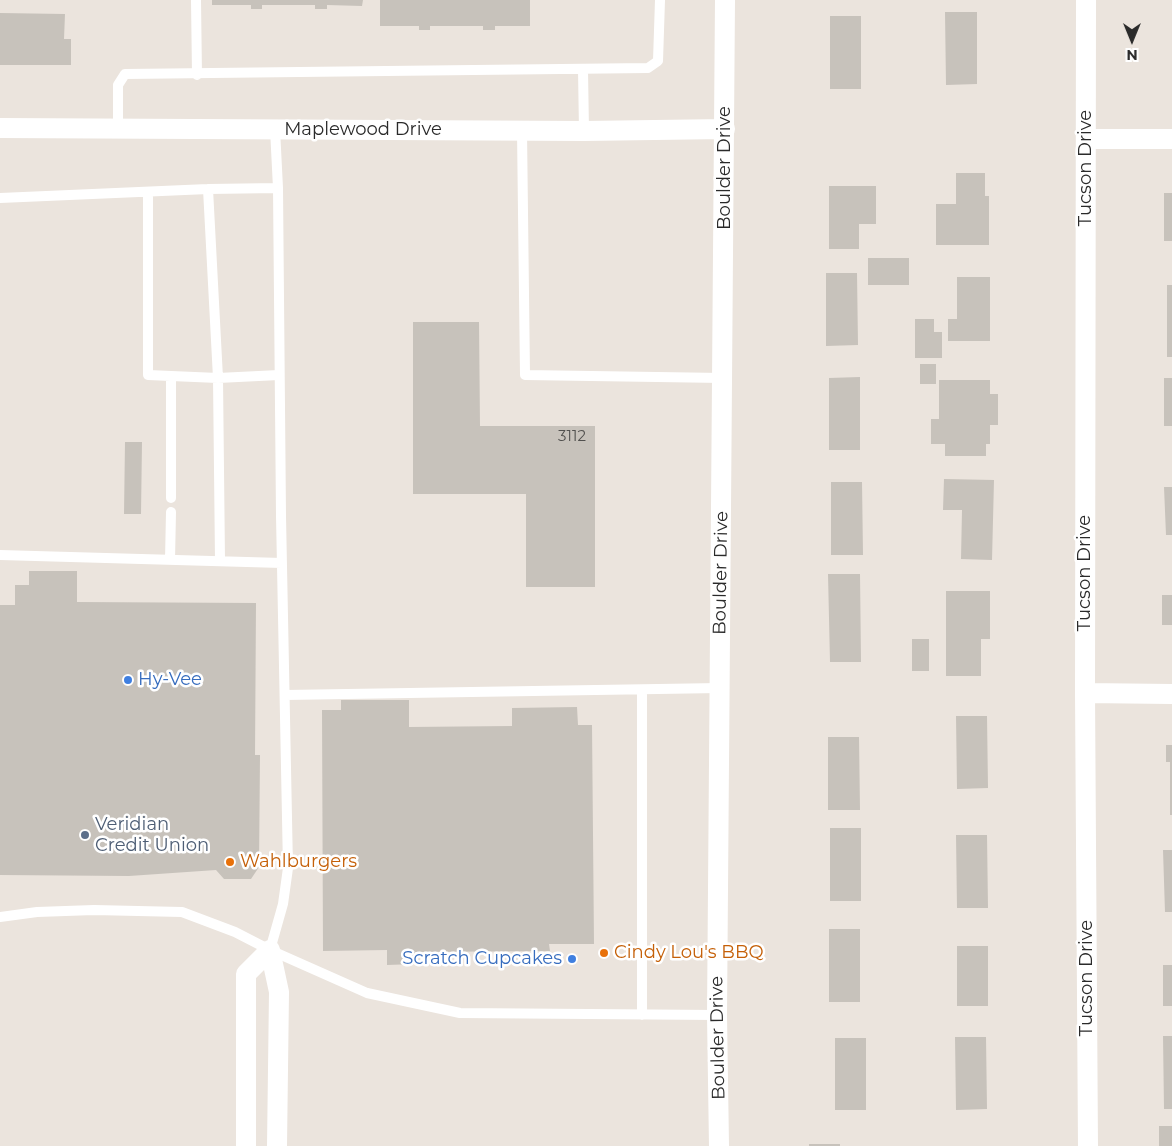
<!DOCTYPE html>
<style>
body{margin:0}
#map{position:relative;width:1172px;height:1146px;overflow:hidden;background:#ebe4dd;font-family:Montserrat,sans-serif}
canvas{display:block}
.north{position:absolute;left:1107px;top:15px;width:50px;height:50px;-webkit-text-stroke:4px #fff;paint-order:stroke;rotate:180deg;font-size:14px;font-weight:700;line-height:20px;text-align:center;color:#2a2a2a}
.north::after{content:'';display:block;margin:auto;width:18px;height:22px;background:#2a2a2a;clip-path:polygon(50% 0,100% 100%,50% 72%,0 100%)}
</style>
<div id="map">
<canvas width="1172" height="1146"></canvas>
<div class="north">N</div>
</div>
<script>
const context = document.querySelector('canvas').getContext('2d');
context.lineJoin = 'round';
function paint(path, color) {
  context.fillStyle = color;
  context.fill(path, 'evenodd');
}
function toPath(rows) {
  const path = new Path2D();
  for (const r of rows) {
    path.moveTo(r[0], r[1]);
    for (let i = 2; i < r.length; i += 2) path.lineTo(r[i], r[i + 1]);
  }
  return path;
}
function trace(path, color, width, dash) {
  context.strokeStyle = color;
  context.lineWidth = width;
  context.lineCap = dash ? 'butt' : 'round';
  context.setLineDash(dash || []);
  context.stroke(path);
}
function label(font, color, halo, rows, align = 'center') {
  context.font = font + ' Montserrat,sans-serif';
  context.lineWidth = 5;
  context.setLineDash([]);
  context.textBaseline = 'middle';
  context.strokeStyle = halo;
  context.fillStyle = color;
  for (const [text, x, y, turn = 0] of rows) {
    context.save();
    context.translate(x, y);
    context.rotate((+turn || 0) * Math.PI / 180);
    context.textAlign = isNaN(turn) ? turn : align;
    if (halo) context.strokeText(text, 0, 0);
    context.fillText(text, 0, 0);
    context.restore();
  }
}
paint(toPath([
 [212,0,363,0,362,6,327,5,327,9,315,9,315,5,262,5,262,9,251,9,251,5,212,5],
 [380,0,530,0,530,26,495,26,495,30,483,30,483,26,430,26,430,30,419,30,419,26,380,26],
 [945,12,977,12,977,84,946,85],
 [0,13,65,14,64,39,71,39,71,65,0,65],
 [830,16,861,16,861,89,830,89],
 [956,173,985,173,985,196,989,196,989,245,936,245,936,204,956,204],
 [829,186,876,186,876,224,859,224,859,249,829,249],
 [1164,193,1172,193,1172,241,1164,241],
 [868,258,909,258,909,285,868,285],
 [826,273,857,273,858,345,826,346],
 [957,277,990,277,990,341,948,341,948,319,957,319],
 [1167,285,1172,285,1172,357,1167,357],
 [915,319,934,319,934,332,942,332,942,358,915,358],
 [413,322,479,322,480,426,595,426,595,587,526,587,526,494,413,494],
 [920,364,936,364,936,384,920,384],
 [860,377,860,450,829,450,829,378],
 [1164,378,1172,378,1172,426,1164,426],
 [939,380,990,380,990,394,998,394,998,425,990,425,990,444,986,444,986,456,945,456,945,444,931,444,931,419,939,419],
 [125,442,142,442,141,514,124,514],
 [944,479,994,480,992,560,961,559,962,510,943,510],
 [831,482,862,482,863,555,831,555],
 [1164,487,1172,487,1172,535,1166,535],
 [29,571,77,571,77,602,256,603,255,755,260,755,259,867,251,879,224,879,216,870,129,876,0,875,0,605,15,605,15,585,29,585],
 [828,574,860,574,861,662,830,662],
 [946,591,990,591,990,639,981,639,981,676,946,676],
 [1162,595,1172,595,1172,625,1162,625],
 [912,639,929,639,929,671,912,671],
 [341,700,409,700,409,727,512,726,512,708,577,707,578,725,592,725,594,944,549,944,550,951,415,952,415,964,387,965,387,950,323,951,322,710,341,710],
 [956,716,987,716,988,788,957,789],
 [828,737,859,737,860,810,828,810],
 [1166,745,1172,745,1172,815,1170,815,1170,762,1166,762],
 [830,828,861,828,861,901,830,901],
 [956,835,987,835,988,908,957,908],
 [1163,850,1172,850,1172,912,1165,912],
 [829,929,860,929,860,1002,829,1002],
 [957,946,988,946,988,1006,957,1006],
 [1163,965,1172,965,1172,1006,1163,1006],
 [1163,1036,1172,1036,1172,1109,1164,1109],
 [955,1037,986,1037,987,1109,956,1110],
 [835,1038,866,1038,866,1110,835,1110],
 [1159,1126,1172,1126,1172,1146,1159,1146],
 [809,1144,840,1144,840,1146,809,1146]
]), '#c7c2bb');
trace(toPath([
 [196,0,197,75],
 [583,70,584,131],
 [118,128,118,85,125,74,648,68,658,61,660,0],
 [522,131,525,375,723,378],
 [208,189,218,378,220,561],
 [148,192,148,375,218,378,279,375],
 [0,198,208,189,278,188],
 [171,498,171,377],
 [0,555,282,563],
 [170,560,171,512],
 [642,690,642,1015],
 [285,695,720,688],
 [0,917,37,912,94,910,182,912,235,932,270,950,367,993,460,1013,717,1015],
 [270,950,283,904,288,868,281,516,278,188,275,129]
]), '#fff', 10);
trace(toPath([
 [1086,0,1085,693,1088,1146],
 [0,128,584,131,725,129],
 [1086,139,1172,139],
 [1085,693,1172,694],
 [270,950,279,992,277,1146],
 [246,1146,246,974,270,950],
 [719,1146,717,1015,725,0]
]), '#fff', 20);
for (const [x, y, r, color] of [
 [128,680,5,"#3f7fe0"],
 [85,835,5,"#5c6f8a"],
 [230,862,5,"#e8710a"],
 [604,953,5,"#e8710a"],
 [572,959,5,"#3f7fe0"]
]) {
  const dot = new Path2D();
  dot.arc(x, y, r, 0, 2 * Math.PI);
  context.fillStyle = color;
  context.fill(dot);
  trace(dot, '#fff', 2);
}
label('15px', '#51504e', null, [
 ["3112",572,437]
]);
label('18px', '#2a2a2a', '#fff', [
 ["Maplewood Drive",363,130],
 ["Boulder Drive",725,168,-90],
 ["Tucson Drive",1086,168,-90],
 ["Boulder Drive",721,573,-89],
 ["Tucson Drive",1085,573,-90],
 ["Tucson Drive",1087,978,-90],
 ["Boulder Drive",718,1038,-91]
]);
label('18px', '#366cbe', '#fff', [
 ["Hy-Vee",138,680],
 ["Scratch Cupcakes",562,959,"right"]
], 'left');
label('18px', '#4e5e75', '#fff', [
 ["Veridian",95,825],
 ["Credit Union",95,846]
], 'left');
label('18px', '#c56008', '#fff', [
 ["Wahlburgers",240,862],
 ["Cindy Lou's BBQ",614,953]
], 'left');
</script>
